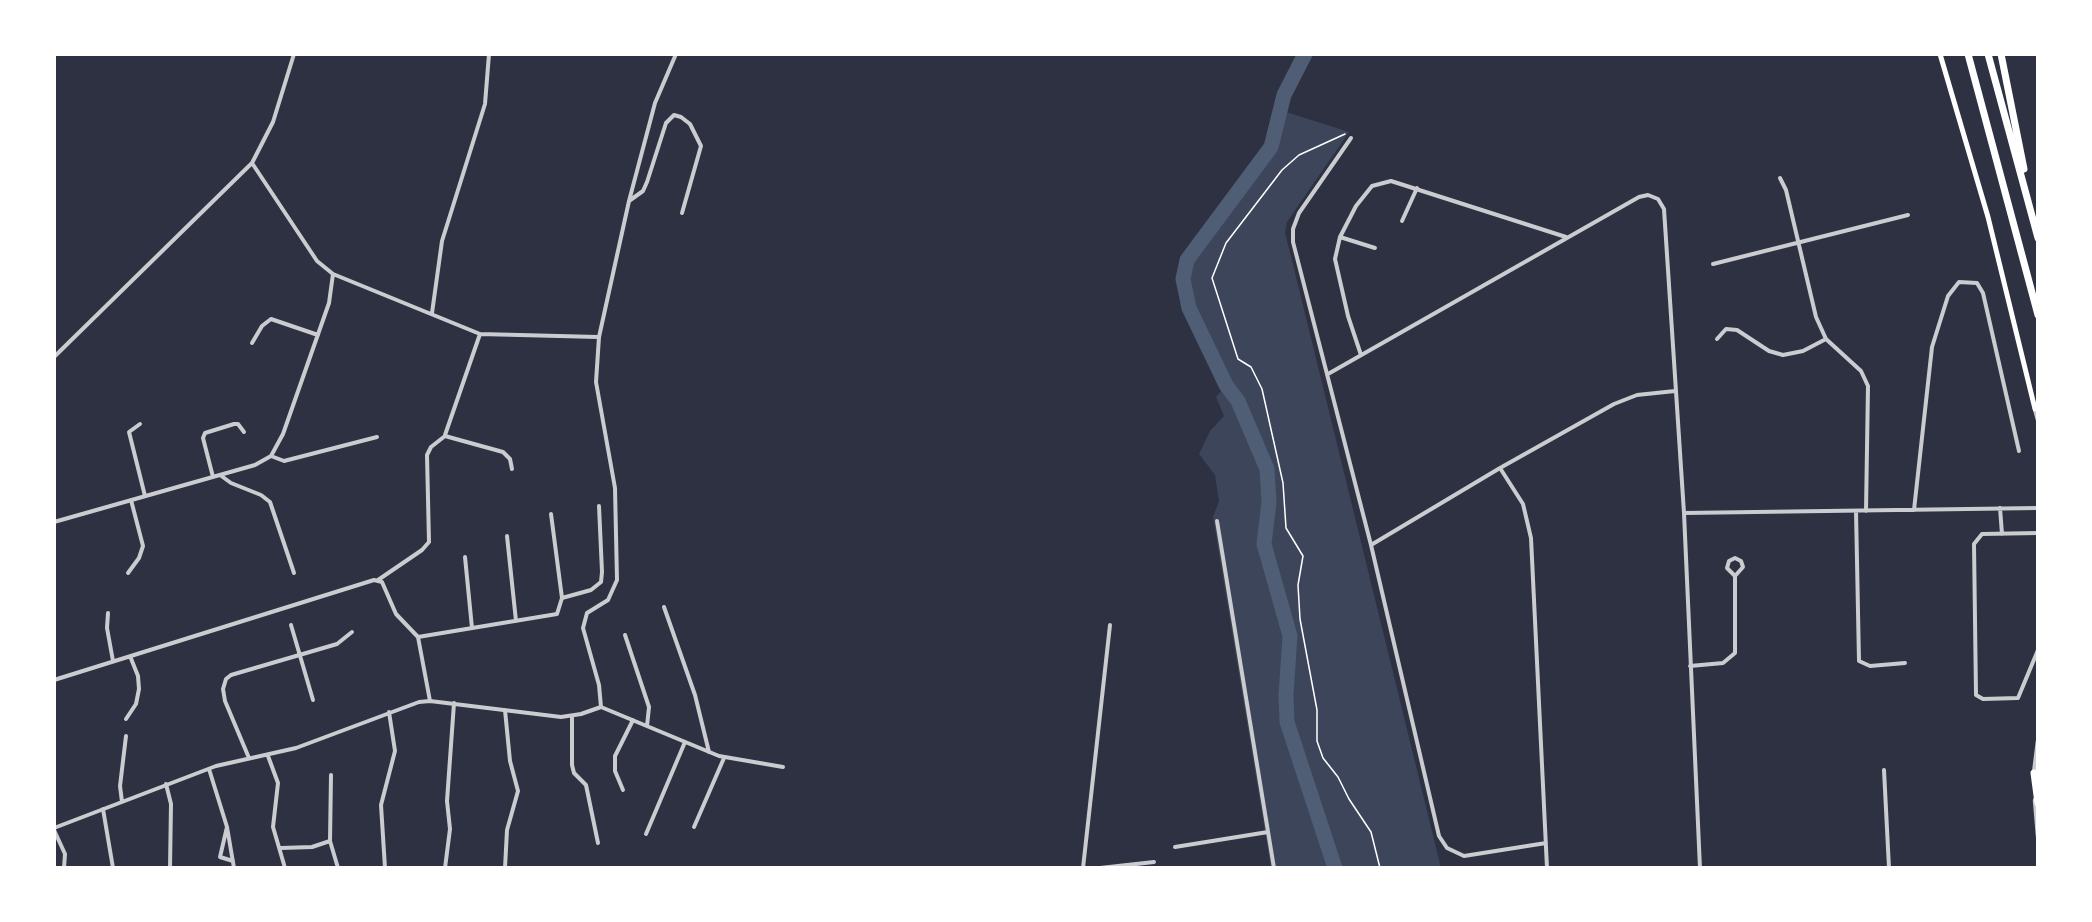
<!DOCTYPE html>
<style>
body{margin:0}
#map{position:relative;width:2092px;height:922px;overflow:hidden;background:#2d3142;font-family:Raleway,sans-serif}
canvas{display:block}
.frame{position:absolute;inset:0;border:56px solid #fff;pointer-events:none}
</style>
<div id="map">
<canvas width="2092" height="922"></canvas>
<div class="frame"></div>
</div>
<script>
const context = document.querySelector('canvas').getContext('2d');
context.lineJoin = 'round';
function paint(path, color) {
  context.fillStyle = color;
  context.fill(path, 'evenodd');
}
function toPath(rows) {
  const path = new Path2D();
  for (const r of rows) {
    path.moveTo(r[0], r[1]);
    for (let i = 2; i < r.length; i += 2) path.lineTo(r[i], r[i + 1]);
  }
  return path;
}
function trace(path, color, width, dash) {
  context.strokeStyle = color;
  context.lineWidth = width;
  context.lineCap = dash ? 'butt' : 'round';
  context.setLineDash(dash || []);
  context.stroke(path);
}
paint(toPath([
 [1280,110,1349,132,1287,222,1285,232,1441,868,1271,868,1213,517,1219,501,1215,475,1199,454,1210,431,1224,416,1216,397,1226,385,1189,308,1183,279,1187,260,1271,147]
]), '#3c4559');
trace(toPath([
 [1305,54,1284,95,1271,147,1187,260,1183,279,1189,308,1226,385,1238,401,1267,469,1269,502,1264,544,1290,636,1286,695,1287,722,1335,868]
]), '#4f5d75', 15);
trace(toPath([
 [1345,134,1299,155,1282,170,1226,243,1212,278,1238,359,1251,367,1262,389,1283,483,1286,528,1303,556,1298,585,1300,619,1317,710,1317,741,1323,758,1338,777,1349,799,1371,832,1380,868]
]), '#fff', 1.5);
trace(toPath([
 [1351,138,1299,213,1293,229,1293,242,1371,545,1439,836,1447,848,1464,856,1546,843],
 [252,163,317,261,333,274,480,334,598,337],
 [1780,178,1786,190,1816,317,1826,339,1861,371,1868,386,1866,511],
 [629,201,643,191,647,182,666,123,674,115,681,117,690,124,701,146,682,213],
 [1402,221,1417,188],
 [1340,237,1375,248],
 [1713,264,1908,215],
 [432,313,442,241,485,104,489,54],
 [1717,339,1726,329,1737,330,1769,351,1783,355,1803,351,1826,339],
 [252,343,262,326,271,319,318,335],
 [1361,355,1348,316,1335,259,1340,237,1356,206,1372,186,1391,181,1566,237],
 [54,357,252,163,273,122,294,54],
 [1328,374,1639,197,1648,195,1658,199,1664,209,1684,513,1700,868],
 [140,424,129,432,145,496],
 [445,435,480,334],
 [271,456,284,461,377,437],
 [1500,468,1523,504,1531,538,1547,868],
 [220,475,231,483,261,495,270,502,294,573],
 [213,477,203,438,205,433,234,424,238,424,244,432],
 [2000,508,2002,534],
 [1914,510,1932,347,1948,296,1959,282,1977,283,1983,293,2019,451],
 [1856,511,1859,661,1870,666,1905,663],
 [1684,513,2038,508],
 [1217,521,1274,868],
 [54,522,255,465,271,456,283,434,329,303,333,274],
 [2038,533,1982,534,1974,544,1976,695,1983,699,2018,698,2038,650],
 [507,536,516,621],
 [1371,545,1500,468,1614,404,1637,395,1675,391],
 [465,557,472,628],
 [128,573,139,558,143,546,131,500],
 [378,580,422,550,429,542,427,455,431,447,445,436,503,452,510,459,512,469],
 [562,598,591,590,601,582,602,572,599,506],
 [664,607,695,695,709,752],
 [108,613,107,628,113,661],
 [291,625,313,700],
 [625,635,649,707,647,726],
 [418,637,557,614,562,598,551,514],
 [1690,666,1723,663,1735,653,1735,576,1743,567,1741,561,1735,558,1729,561,1727,568,1735,576],
 [54,680,374,580,382,582,396,614,418,637,430,701],
 [601,707,599,685,583,628,587,613,608,600,617,580,615,488,596,382,599,337,629,201,655,103,676,54],
 [601,707,719,756,783,767],
 [572,716,572,765,574,773,586,785,598,843],
 [126,719,136,704,139,689,138,676,130,656],
 [268,756,278,783,273,827,285,868],
 [249,758,225,701,223,689,226,679,231,675,337,644,352,632],
 [209,769,227,827,220,857,233,861],
 [1884,770,1889,868],
 [331,775,330,841,338,868],
 [166,784,171,804,170,868],
 [623,790,615,771,615,756,633,720],
 [122,802,120,786,126,736],
 [103,809,113,868],
 [227,827,234,868],
 [694,827,724,758],
 [54,828,216,766,296,748,419,702,430,701,561,717,581,714,601,707],
 [54,830,65,854,64,868],
 [646,834,685,742],
 [1175,847,1268,832],
 [281,848,312,847,330,841],
 [385,868,381,805,395,751,389,712],
 [445,868,450,829,447,801,454,703],
 [505,868,507,830,518,791,510,761,505,710],
 [1083,868,1110,625],
 [1100,868,1154,862]
]), '#caccd0', 4);
trace(toPath([
 [2035,409,2038,420],
 [2034,773,2038,741],
 [2035,800,2038,836]
]), '#caccd0', 4.5);
trace(toPath([
 [1940,54,1988,217,2035,409,2038,408]
]), '#fff', 5);
trace(toPath([
 [1968,54,2038,315],
 [1988,54,2038,238],
 [2001,54,2024,169],
 [2034,773,2038,803]
]), '#fff', 7);
</script>
